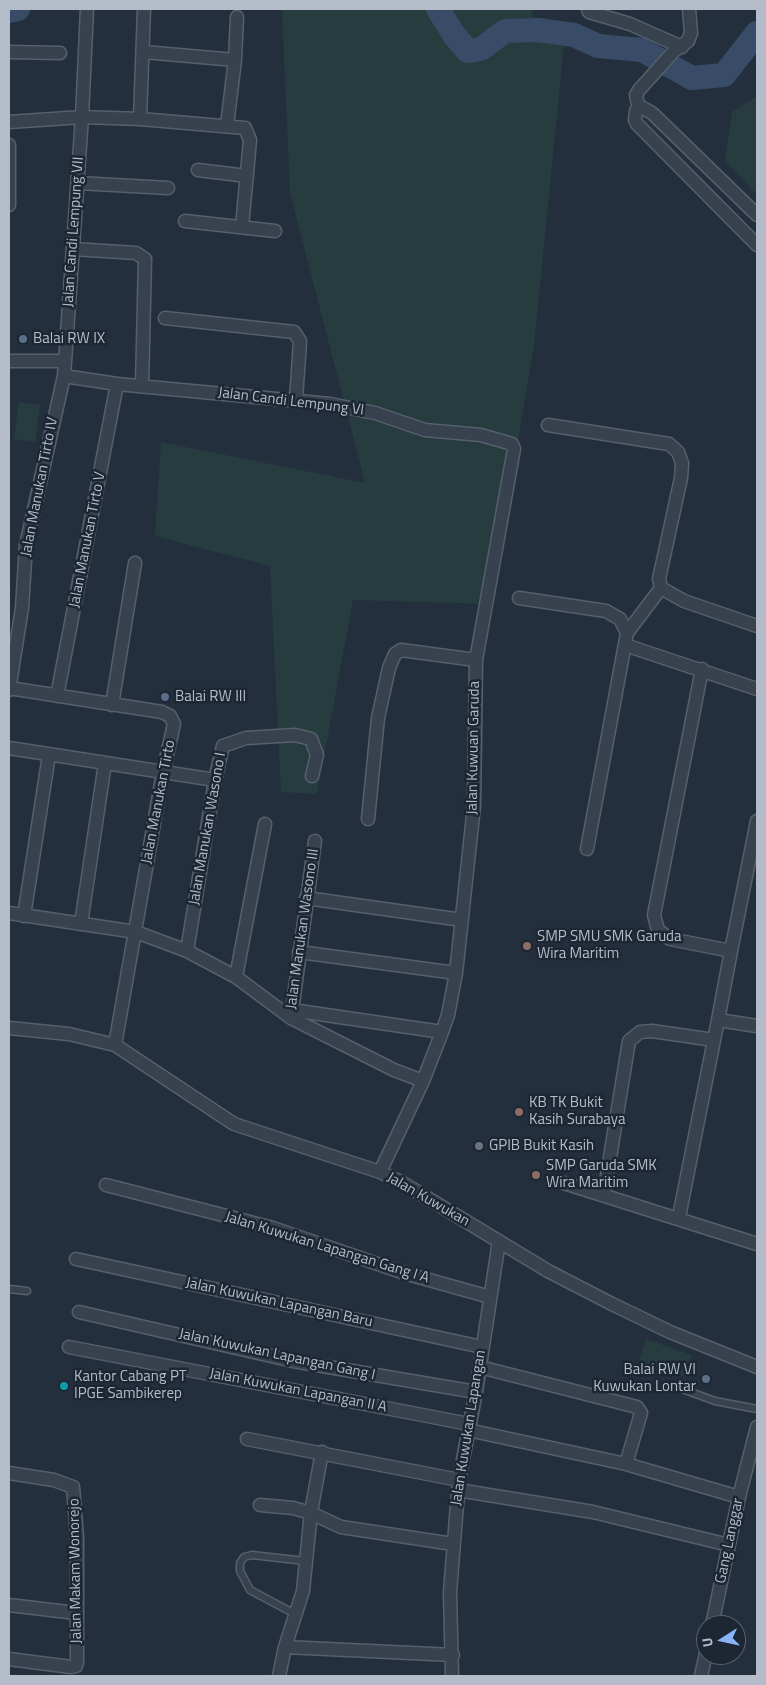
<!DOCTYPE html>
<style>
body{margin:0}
#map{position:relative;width:766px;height:1685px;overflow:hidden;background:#242f3e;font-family:"Titillium Web",sans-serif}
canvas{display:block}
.frame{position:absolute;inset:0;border:10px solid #b4bcc9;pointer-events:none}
.north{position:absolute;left:696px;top:1615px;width:50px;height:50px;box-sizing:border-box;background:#1d2633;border:1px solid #59626f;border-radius:50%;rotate:260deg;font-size:14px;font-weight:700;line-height:20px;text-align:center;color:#b4bcc9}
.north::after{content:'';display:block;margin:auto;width:18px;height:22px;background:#8ab4f8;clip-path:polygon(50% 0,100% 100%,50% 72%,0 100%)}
</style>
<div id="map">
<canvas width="766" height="1685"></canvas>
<div class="frame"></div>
<div class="north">U</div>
</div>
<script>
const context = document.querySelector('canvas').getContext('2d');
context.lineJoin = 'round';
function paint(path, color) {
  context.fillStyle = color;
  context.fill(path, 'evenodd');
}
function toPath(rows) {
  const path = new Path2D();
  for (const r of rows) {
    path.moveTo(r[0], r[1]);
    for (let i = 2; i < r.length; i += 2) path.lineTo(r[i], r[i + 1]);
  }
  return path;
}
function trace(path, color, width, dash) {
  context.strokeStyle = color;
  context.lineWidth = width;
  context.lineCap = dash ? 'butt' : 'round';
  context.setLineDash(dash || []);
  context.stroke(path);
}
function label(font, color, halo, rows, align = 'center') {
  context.font = font + ' "Titillium Web",sans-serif';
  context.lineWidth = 5;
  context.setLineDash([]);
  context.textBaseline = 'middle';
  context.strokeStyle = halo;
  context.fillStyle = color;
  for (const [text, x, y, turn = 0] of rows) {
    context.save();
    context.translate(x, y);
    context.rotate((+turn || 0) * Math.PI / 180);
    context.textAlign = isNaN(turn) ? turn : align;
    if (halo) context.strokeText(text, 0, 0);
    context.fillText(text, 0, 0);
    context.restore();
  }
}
paint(toPath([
 [282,9,532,9,533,17,566,23,534,346,490,604,353,600,317,794,281,792,270,566,155,536,161,442,365,483,290,193],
 [757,96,757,195,725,160,732,112],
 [19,402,40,405,35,442,14,439],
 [646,1339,692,1355,685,1377,639,1361]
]), '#263c3f');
trace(toPath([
 [438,9,454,35,468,51,481,49,505,31,538,30,574,35,598,46,642,50,692,78,724,75,757,33],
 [9,11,18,9]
]), '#394c67', 24);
const service = toPath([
 [9,1289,27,1291],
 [674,1386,715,1401,757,1409],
 [295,1614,250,1590,240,1571,240,1563,244,1557,252,1555,305,1561]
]);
const minor = toPath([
 [588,9,589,12,630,24,682,47],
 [9,52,60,53],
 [144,52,235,60],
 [639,109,636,95,639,90,674,51,688,41,691,33,689,9],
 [140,119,144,9],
 [9,122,82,117,140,119,245,128,250,140,242,227],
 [227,125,235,60,237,17],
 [9,145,9,205],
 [198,170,247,176],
 [78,183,168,188],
 [757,215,652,113,643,108,636,111,635,120,637,124,757,245],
 [185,221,275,231],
 [73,249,136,253,145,259,142,386],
 [165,318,294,332,300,341,296,400],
 [9,361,65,361],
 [64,376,117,384,330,404,375,413,425,430,481,435,512,444,514,449,476,660],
 [548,425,669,444,678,452,682,463,681,478,659,579,661,588,684,601,757,626],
 [519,598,606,611,620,619,627,633,587,849],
 [627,633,661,588],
 [625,645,757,689],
 [702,669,654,915,658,930,670,939,731,951,757,821],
 [9,688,162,712,170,716,174,724,163,772,115,1045],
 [9,690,22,608,26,545,64,376,82,117,87,9],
 [57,696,117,384],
 [112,705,135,563],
 [9,748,215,780],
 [368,819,378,718,389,668,395,654,401,650,476,660,474,806,456,973,448,1015,442,1032,423,1081,380,1172],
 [306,898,462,920],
 [9,913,136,932,187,951,236,977,291,1018,394,1070,423,1081],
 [24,916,49,755],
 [81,924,105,763],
 [187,951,215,780,223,746,246,738,295,735,311,739,317,755,312,776],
 [731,951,718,1020,757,1026],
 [299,952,456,973],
 [236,977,265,824],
 [292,1010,442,1032],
 [291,1018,315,841],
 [9,1028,69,1034,115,1045,234,1124,380,1172,401,1182,548,1271,612,1304,670,1332,757,1367],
 [564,1183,757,1244],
 [106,1185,273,1228,404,1273,490,1297],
 [604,1194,629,1041,640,1032,652,1031,714,1040],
 [679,1217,718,1020],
 [76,1259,482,1347],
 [79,1312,293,1361,476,1392],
 [69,1347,469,1424],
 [480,1367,637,1407,641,1413,626,1464],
 [468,1430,626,1464,739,1497],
 [247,1439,459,1480],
 [9,1473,54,1480,73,1487,77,1537,77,1662,76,1666,71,1667,9,1659],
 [458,1490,593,1512,729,1545],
 [260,1505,293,1508,311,1513,341,1527,453,1544],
 [9,1605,76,1613],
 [712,1625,739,1497,757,1427],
 [285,1647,453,1655],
 [279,1676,285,1647,303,1591,311,1512,322,1452],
 [452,1676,450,1592,459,1480,476,1392,499,1241],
 [701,1676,706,1653]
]);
trace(service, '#565f6c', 9);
trace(minor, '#565f6c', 15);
trace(service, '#38414e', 6);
trace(minor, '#38414e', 12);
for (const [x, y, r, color] of [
 [23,339,5,"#5c6f8a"],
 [165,697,5,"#5c6f8a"],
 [527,946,5,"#8d6e63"],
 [519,1112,5,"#8d6e63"],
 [479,1146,5,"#6b7280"],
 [536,1175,5,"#8d6e63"],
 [706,1379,5,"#5c6f8a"],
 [64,1386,5,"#0f9aa8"]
]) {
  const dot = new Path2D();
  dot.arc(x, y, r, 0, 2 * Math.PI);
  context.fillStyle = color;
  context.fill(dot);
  trace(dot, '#1d2633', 2);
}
label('15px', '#b4bcc9', '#1d2633', [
 ["Jalan Candi Lempung VII",74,232,-86],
 ["Jalan Candi Lempung VI",291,402,7],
 ["Jalan Manukan Tirto IV",40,487,-79],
 ["Jalan Manukan Tirto V",88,540,-79],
 ["Jalan Kuwuan Garuda",474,748,-89],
 ["Jalan Manukan Tirto",159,802,-79],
 ["Jalan Manukan Wasono I",208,829,-80],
 ["Jalan Manukan Wasono III",303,929,-82],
 ["Jalan Kuwukan",428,1200,30],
 ["Jalan Kuwukan Lapangan Gang I A",327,1248,17],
 ["Jalan Kuwukan Lapangan Baru",279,1303,12],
 ["Jalan Kuwukan Lapangan Gang I",277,1355,12],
 ["Jalan Kuwukan Lapangan II A",298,1391,11],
 ["Jalan Kuwukan Lapangan",469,1428,-81],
 ["Gang Langgar",730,1541,-78],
 ["Jalan Makam Wonorejo",76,1571,-91]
]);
label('15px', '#b4bcc9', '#1d2633', [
 ["Balai RW IX",33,339],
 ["Balai RW III",175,697],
 ["SMP SMU SMK Garuda",537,937],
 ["Wira Maritim",537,954],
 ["KB TK Bukit",529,1103],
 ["Kasih Surabaya",529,1120],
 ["GPIB Bukit Kasih",489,1146],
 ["SMP Garuda SMK",546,1166],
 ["Wira Maritim",546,1183],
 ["Balai RW VI",696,1370,"right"],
 ["Kuwukan Lontar",696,1387,"right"],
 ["Kantor Cabang PT",74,1377],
 ["IPGE Sambikerep",74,1394]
], 'left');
</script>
